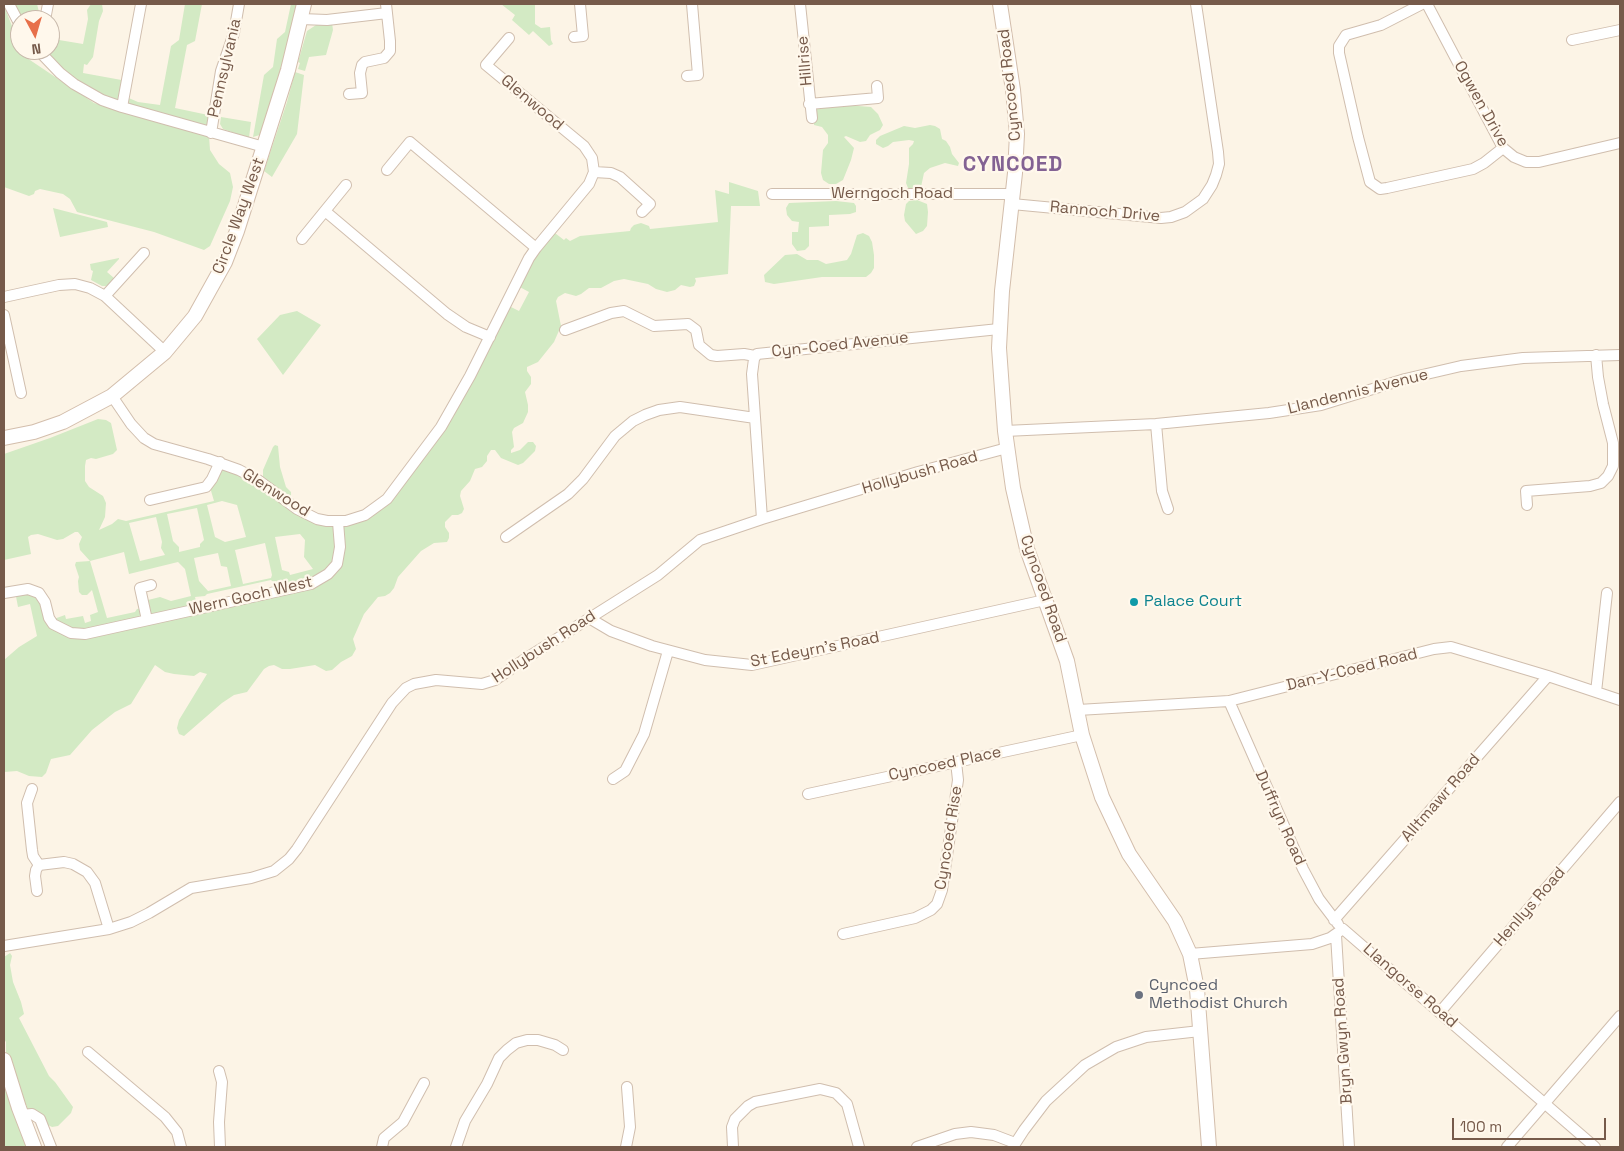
<!DOCTYPE html>
<style>
body{margin:0}
#map{position:relative;width:1624px;height:1151px;overflow:hidden;background:#fcf4e6;font-family:"Space Grotesk",sans-serif}
canvas{display:block}
.frame{position:absolute;inset:0;border:5px solid #765a4a;pointer-events:none}
.north{position:absolute;left:10px;top:10px;width:50px;height:50px;box-sizing:border-box;background:#fff8ec;border:1px solid #c8b9ab;border-radius:50%;rotate:174deg;font-size:14px;font-weight:700;line-height:20px;text-align:center;color:#765a4a}
.north::after{content:'';display:block;margin:auto;width:18px;height:22px;background:#e7704a;clip-path:polygon(50% 0,100% 100%,50% 72%,0 100%)}
.scale{position:absolute;left:1452px;top:1118px;width:154px;height:22px;box-sizing:border-box;border:2px solid #765a4a;border-top:0;padding-left:6px;font-size:15px;line-height:18px;white-space:nowrap;color:#765a4a;-webkit-text-stroke:4px #fff8ec;paint-order:stroke}
</style>
<div id="map">
<canvas width="1624" height="1151"></canvas>
<div class="frame"></div>
<div class="north">N</div>
<div class="scale">100 m</div>
</div>
<script>
const context = document.querySelector('canvas').getContext('2d');
context.lineJoin = 'round';
function paint(path, color) {
  context.fillStyle = color;
  context.fill(path, 'evenodd');
}
function toPath(rows) {
  const path = new Path2D();
  for (const r of rows) {
    path.moveTo(r[0], r[1]);
    for (let i = 2; i < r.length; i += 2) path.lineTo(r[i], r[i + 1]);
  }
  return path;
}
function trace(path, color, width, dash) {
  context.strokeStyle = color;
  context.lineWidth = width;
  context.lineCap = dash ? 'butt' : 'round';
  context.setLineDash(dash || []);
  context.stroke(path);
}
function label(font, color, halo, rows, align = 'center') {
  context.font = font + ' "Space Grotesk",sans-serif';
  context.lineWidth = 4.5;
  context.setLineDash([]);
  context.textBaseline = 'middle';
  context.strokeStyle = halo;
  context.fillStyle = color;
  for (const [text, x, y, turn = 0] of rows) {
    context.save();
    context.translate(x, y);
    context.rotate((+turn || 0) * Math.PI / 180);
    context.textAlign = isNaN(turn) ? turn : align;
    if (halo) context.strokeText(text, 0, 0);
    context.fillText(text, 0, 0);
    context.restore();
  }
}
paint(toPath([
 [9,4,37,4,39,12,46,14,45,20,20,20],
 [91,4,102,4,103,11,99,21,93,57,87,65,84,64,83,73,127,81,124,96,138,102,160,105,171,46,179,40,185,4,202,4,195,41,187,45,175,108,213,116,211,133,102,100,38,50,50,50,50,35,53,36,53,39,83,44,88,19,87,10],
 [291,4,298,4,286,61,263,134,253,137,264,75,273,67,277,39,285,32],
 [501,4,535,4,535,24,541,28,550,27,551,40,553,44,549,46,533,31,529,35,512,20,515,15],
 [4,6,20,46,20,50,22,50,24,56,94,103,209,136,210,150,219,164,230,173,233,187,230,201,210,246,204,250,154,232,77,212,70,199,63,194,40,189,35,191,34,194,29,196,4,187],
 [332,23,333,30,326,55,309,57,305,71,298,69,300,63,298,62,307,31,316,25],
 [295,72,304,75,297,134,272,177,264,171,287,102],
 [834,104,871,107,878,114,883,125,880,130,870,135,866,141,860,142,846,136,844,137,854,148,851,160,843,180,836,184,829,184,823,180,821,173,823,150,828,143,828,135,822,127,814,125,814,116,816,108],
 [221,117,251,122,249,138,223,129,220,124],
 [930,125,935,126,940,129,942,139,946,141,950,147,952,154,959,163,958,166,945,163,930,168,924,173,921,187,913,191,908,188,906,183,909,164,909,148,913,144,914,141,909,140,893,142,888,146,883,148,876,144,876,140,880,136,904,126,915,128],
 [729,182,758,191,760,206,731,206,728,274,695,278,696,281,694,286,690,287,681,285,675,290,667,292,656,289,648,284,624,279,614,281,601,288,589,288,581,294,576,296,565,293,558,297,556,301,561,326,554,342,538,362,527,367,527,371,531,377,531,384,525,392,528,405,528,412,523,423,514,428,512,432,514,447,511,450,511,453,520,450,528,442,533,442,536,446,535,451,523,463,518,465,501,458,495,450,491,450,487,456,487,461,482,467,475,469,470,481,461,491,460,496,464,509,462,513,458,515,452,515,445,522,445,527,449,533,449,538,447,542,434,543,421,551,398,577,394,588,390,593,385,596,378,597,364,614,353,639,356,649,352,656,341,662,332,670,326,671,315,665,290,669,282,669,274,665,269,666,264,669,247,692,234,695,222,703,184,736,179,734,177,728,179,720,207,674,200,672,194,676,174,674,165,672,155,665,131,704,115,712,92,730,70,755,51,759,46,773,42,777,29,776,17,771,4,772,4,660,19,647,37,636,30,604,18,607,15,591,34,591,51,620,65,615,66,619,83,616,85,623,91,621,90,615,98,612,92,590,87,595,82,595,79,592,78,581,79,577,75,565,76,562,90,561,80,550,79,544,82,537,78,532,75,532,63,539,57,540,38,534,31,535,28,537,31,554,4,560,4,454,50,438,98,419,106,420,111,423,117,450,113,454,96,459,91,458,86,460,85,466,85,481,89,487,103,496,106,503,105,517,99,530,112,524,118,519,126,521,214,501,209,484,220,462,317,519,365,515,414,465,507,305,519,311,529,292,516,285,551,230,564,240,566,238,570,241,580,236,630,231,631,228,634,225,641,223,649,226,650,229,718,222,715,190,729,194],
 [222,501,237,505,246,537,225,542,215,537,207,505],
 [197,508,204,540,200,544,200,547,179,552,179,547,173,541,167,514],
 [156,517,162,542,161,548,165,555,140,561,129,523],
 [300,534,305,540,304,557,313,569,290,575,289,572,282,570,275,537],
 [265,543,272,575,271,578,243,584,235,550],
 [124,552,129,574,178,562,185,569,191,596,171,601,160,597,148,600,143,601,144,608,137,609,135,612,107,618,90,561],
 [218,553,221,566,227,567,231,586,208,591,199,581,194,558],
 [271,580,272,581,283,584,284,590,198,609,195,597,205,596,207,594],
 [917,200,927,204,928,212,927,226,923,231,916,234,905,221,904,215,906,204,909,201],
 [836,201,854,203,856,206,856,212,850,214,829,215,829,226,809,227,809,246,805,250,797,251,792,244,792,232,798,232,799,222,792,221,787,215,786,208,789,203],
 [53,208,107,222,108,227,60,237],
 [863,233,869,236,872,242,874,255,874,268,871,273,866,277,822,277,774,284,765,282,764,275,785,255,797,254,807,260,818,260,826,264,847,260,851,254,857,235],
 [119,258,119,259,107,272,114,278,112,283,106,286,102,286,91,280,93,271,91,270,90,264],
 [297,311,321,325,283,375,257,339,280,315],
 [275,445,278,446,280,467,286,487,291,492,291,496,287,496,263,478,263,470,273,447],
 [10,953,12,956,10,965,13,982,21,1002,24,1014,19,1018,49,1076,55,1082,73,1107,71,1113,58,1126,52,1127,46,1124,26,1109,6,1056,6,1042,4,1039,4,957],
 [4,1080,31,1147,4,1147]
]), '#d3eac4');
const street = toPath([
 [9,4,20,25],
 [800,4,812,118],
 [1422,4,1381,25,1346,35,1339,46,1339,53,1358,137,1370,182,1380,189,1387,188,1473,169,1484,163,1503,148],
 [1427,4,1503,148,1514,157,1526,162,1539,162,1620,143],
 [301,19,327,20,387,13],
 [45,20,48,4],
 [574,37,583,36,580,4],
 [509,38,486,65,584,146,592,158,594,172,611,173,620,177,650,204,642,212],
 [1572,40,1620,30],
 [38,50,60,73,74,84,102,100,122,107,264,147],
 [687,76,698,75,692,4],
 [349,94,362,93,360,73,362,65,365,62,384,58,390,51,390,41,386,4],
 [809,104,878,98,877,86],
 [122,107,141,4],
 [211,133,221,71,234,33,239,4],
 [387,170,410,142,536,248],
 [772,194,1013,194],
 [1012,204,1161,218,1171,217,1185,212,1203,199,1212,185,1216,175,1219,164,1218,152,1196,4],
 [325,211,447,314,466,327,490,337],
 [302,239,346,185],
 [105,296,144,253],
 [4,297,59,285,75,284,90,288,105,296,165,352],
 [4,315,21,393],
 [565,330,611,313,624,311,654,326,688,324,696,330,699,345,711,355,717,356,744,354,755,356],
 [112,396,131,424,144,438,154,444,208,459,239,470,258,480,297,509,317,519,327,521,346,521,365,515,387,499,441,427,470,376,529,258,536,248,589,184,594,172],
 [1156,424,1162,491,1168,509],
 [1005,431,1156,424,1269,413,1321,405,1405,379,1461,366,1523,358,1620,355],
 [150,500,206,487,212,479,220,462],
 [1527,505,1526,491,1590,486,1601,483,1608,476,1613,466,1613,443,1603,404,1598,377,1596,355],
 [762,519,752,374,754,359,757,354,999,329],
 [506,537,568,494,583,479,615,436,633,421,645,415,659,410,680,407,755,418],
 [4,593,28,589,39,593,45,602,49,618,53,624,71,633,85,634,311,584,328,574,337,564,340,547,338,522],
 [589,618,611,631,652,646,705,660,752,665,1045,600],
 [147,620,140,588,151,585],
 [1596,692,1607,593],
 [1229,701,1303,869,1319,899,1338,924],
 [1078,710,1229,701,1434,649,1451,647,1548,676,1620,700],
 [613,779,625,771,644,734,668,651],
 [32,789,27,803,32,850,33,856,39,865,36,870,35,876,37,891],
 [808,794,1082,735],
 [39,865,64,862,73,864,87,872,95,883,109,929],
 [1334,920,1548,676],
 [843,934,915,918,931,910,937,904,942,890,958,780,956,762],
 [1336,935,1349,1147],
 [4,946,109,929,131,922,149,913,191,888,251,878,274,871,289,859,297,849,392,703,406,688,414,684,436,680,482,684,495,680,528,657,658,575,700,540,762,519,918,472,1007,448],
 [1190,954,1312,944,1330,938,1343,929,1595,1147],
 [1440,1012,1620,802],
 [88,1052,165,1117,177,1132,181,1147],
 [219,1071,222,1082,219,1122,220,1147],
 [21,1115,32,1114,40,1119,51,1147],
 [382,1147,384,1138,403,1122,424,1083],
 [456,1147,465,1121,487,1084,499,1058,507,1050,516,1043,527,1040,538,1040,555,1045,563,1050],
 [626,1147,630,1127,627,1087],
 [733,1147,732,1127,735,1119,748,1106,755,1102,820,1089,836,1093,847,1104,859,1147],
 [917,1147,955,1134,971,1132,994,1135,1015,1143],
 [1013,1147,1024,1130,1046,1101,1085,1065,1116,1047,1146,1037,1200,1031],
 [1507,1147,1620,1016]
]);
const secondary = toPath([
 [1000,4,1013,90,1017,134,1015,173,1002,291,999,348,1005,431,1013,488,1027,549,1067,661,1082,735,1102,797,1129,854,1175,921,1190,954,1197,989,1209,1147],
 [4,438,34,432,63,422,112,396,165,352,195,316,225,262,237,231,288,70,304,4],
 [4,1060,19,1108,34,1147]
]);
trace(street, '#d0beae', 12);
trace(secondary, '#d3beac', 16);
trace(street, '#fff', 10);
trace(secondary, '#fff', 14);
for (const [x, y, r, color] of [
 [1134,602,5,"#0f9aa8"],
 [1139,995,5,"#6b7280"]
]) {
  const dot = new Path2D();
  dot.arc(x, y, r, 0, 2 * Math.PI);
  context.fillStyle = color;
  context.fill(dot);
  trace(dot, '#fff8ec', 2);
}
label('16px', '#765a4a', '#fff8ec', [
 ["Hillrise",805,61,-95],
 ["Pennsylvania",225,68,-77],
 ["Cyncoed Road",1010,85,-96],
 ["Glenwood",532,103,40],
 ["Ogwen Drive",1481,104,61],
 ["Werngoch Road",892,194],
 ["Rannoch Drive",1105,212,5],
 ["Circle Way West",239,216,-70],
 ["Cyn-Coed Avenue",840,345,-6],
 ["Llandennis Avenue",1358,392,-14],
 ["Hollybush Road",920,473,-16],
 ["Glenwood",276,493,32],
 ["Cyncoed Road",1043,589,71],
 ["Wern Goch West",251,596,-13],
 ["Hollybush Road",544,647,-33],
 ["St Edeyrn's Road",815,650,-11],
 ["Dan-Y-Coed Road",1352,670,-14],
 ["Cyncoed Place",945,764,-12],
 ["Alltmawr Road",1441,798,-49],
 ["Duffryn Road",1280,818,66],
 ["Cyncoed Rise",949,838,-81],
 ["Henllys Road",1530,907,-49],
 ["Llangorse Road",1410,986,41],
 ["Bryn Gwyn Road",1343,1041,-94]
]);
label('16px', '#0d838f', '#fff8ec', [
 ["Palace Court",1144,602]
], 'left');
label('16px', '#5b616d', '#fff8ec', [
 ["Cyncoed",1149,986],
 ["Methodist Church",1149,1004]
], 'left');
context.letterSpacing = '1px';
label('bold 21px', '#836293', '#fff8ec', [
 ["CYNCOED",1013,165]
]);
context.letterSpacing = '0px';
</script>
